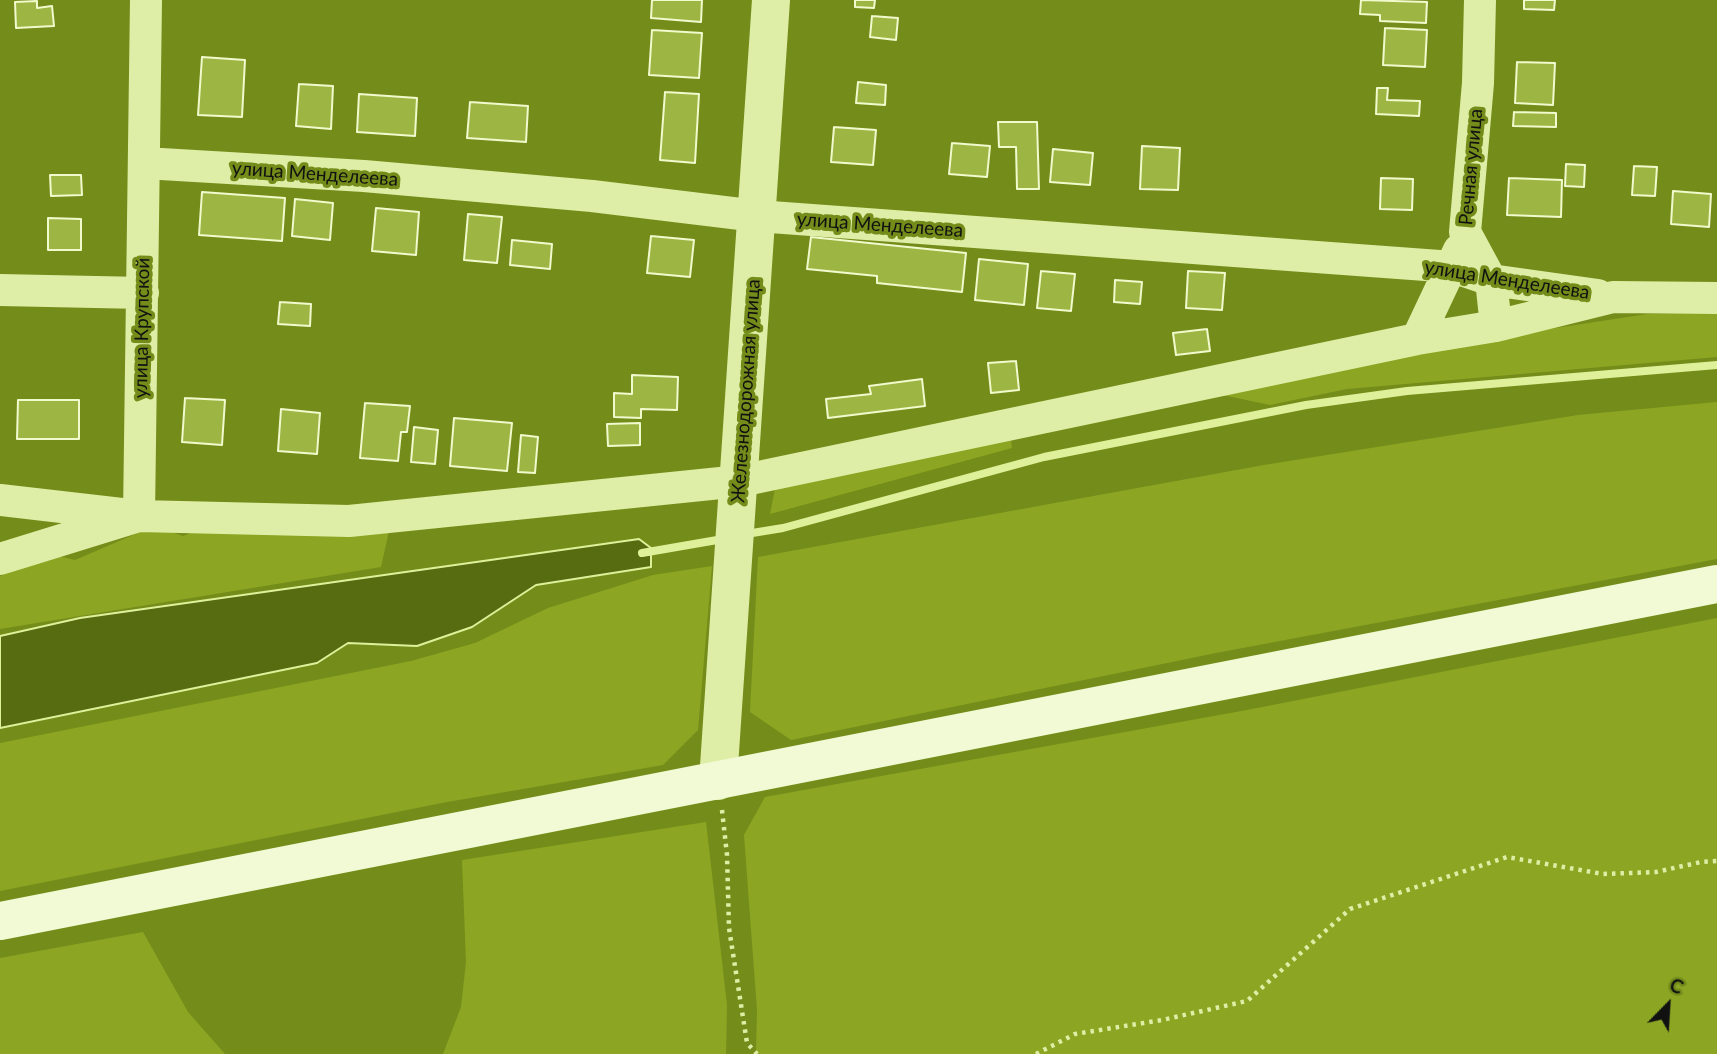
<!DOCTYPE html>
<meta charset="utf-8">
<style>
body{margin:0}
#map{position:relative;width:1717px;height:1054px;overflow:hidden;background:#748d1a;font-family:Lato,sans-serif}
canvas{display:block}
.north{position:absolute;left:1633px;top:970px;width:70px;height:70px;-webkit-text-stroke:5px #748d1a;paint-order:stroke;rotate:24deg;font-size:19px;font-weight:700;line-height:28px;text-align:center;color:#111}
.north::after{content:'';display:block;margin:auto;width:24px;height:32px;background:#111;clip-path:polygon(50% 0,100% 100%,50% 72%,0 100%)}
</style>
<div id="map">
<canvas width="1717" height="1054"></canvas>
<div class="north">С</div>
</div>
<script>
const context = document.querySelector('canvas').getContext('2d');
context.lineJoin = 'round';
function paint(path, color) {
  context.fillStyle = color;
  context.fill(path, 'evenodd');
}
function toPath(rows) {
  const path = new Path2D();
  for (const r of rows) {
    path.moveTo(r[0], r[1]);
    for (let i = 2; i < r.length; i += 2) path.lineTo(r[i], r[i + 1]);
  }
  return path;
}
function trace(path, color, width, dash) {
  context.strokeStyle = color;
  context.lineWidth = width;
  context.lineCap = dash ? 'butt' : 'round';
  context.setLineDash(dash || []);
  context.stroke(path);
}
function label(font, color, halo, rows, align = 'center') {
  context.font = font + ' Lato,sans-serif';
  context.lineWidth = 7;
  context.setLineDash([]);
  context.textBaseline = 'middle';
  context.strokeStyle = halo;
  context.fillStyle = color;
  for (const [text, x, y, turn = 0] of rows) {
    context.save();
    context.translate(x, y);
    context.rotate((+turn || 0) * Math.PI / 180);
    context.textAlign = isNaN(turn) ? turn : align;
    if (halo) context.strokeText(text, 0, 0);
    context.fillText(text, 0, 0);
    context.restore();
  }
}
paint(toPath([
 [1717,313,1717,357,1347,389,1270,405,1218,394,1256,374,1647,314],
 [1717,402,1717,559,1216,653,791,740,750,712,758,557,1264,465,1578,415],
 [1009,425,1012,448,770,514,776,484],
 [391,522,381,567,0,629,0,576,58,556,75,560,154,526,183,536,215,524],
 [712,566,698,730,663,765,447,802,0,891,0,743,411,661,475,643,548,608,653,575],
 [1717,618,1717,1054,756,1054,757,1010,744,835,765,797,1247,710],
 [706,822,727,1005,726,1054,443,1054,461,1007,466,962,462,860],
 [143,932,188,1012,225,1054,0,1054,0,958]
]), '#8ca623');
const water = toPath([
 [639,539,651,548,651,567,536,585,472,627,417,646,348,643,317,663,0,728,0,636,80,618,639,539]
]);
paint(water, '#576b11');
trace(water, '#dff09a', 2);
trace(toPath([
 [746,534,783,528,1044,457,1306,405,1407,391,1717,365],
 [642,553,723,539]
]), '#dff09a', 8);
const building = toPath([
 [652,0,702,0,701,22,651,18,652,0],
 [855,0,875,0,874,8,855,7,855,0],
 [1361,0,1427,2,1426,23,1380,21,1380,15,1360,14,1361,0],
 [1524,0,1555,0,1554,10,1524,9,1524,0],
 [37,1,37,8,52,6,54,26,16,28,15,2,37,1],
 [872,16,898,18,896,40,870,37,872,16],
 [1385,28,1427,30,1425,67,1383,65,1385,28],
 [652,30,702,33,699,78,649,75,652,30],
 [202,57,245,60,242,117,198,115,202,57],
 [1517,62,1555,63,1553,105,1515,103,1517,62],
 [858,82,886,85,885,105,856,103,858,82],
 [299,84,333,86,331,129,296,126,299,84],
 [1377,88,1388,88,1387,100,1420,101,1419,116,1376,114,1377,88],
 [665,92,699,94,695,163,660,160,665,92],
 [359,94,417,98,415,136,357,132,359,94],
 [470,102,528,106,526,142,467,138,470,102],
 [1514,112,1556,113,1556,127,1513,126,1514,112],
 [998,122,1037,122,1039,189,1017,189,1016,147,999,147,998,122],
 [834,127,876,130,873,165,831,162,834,127],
 [952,143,990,146,987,177,949,174,952,143],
 [1142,146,1180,148,1178,190,1140,189,1142,146],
 [1053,149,1093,153,1090,185,1050,182,1053,149],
 [1566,164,1585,165,1584,187,1565,186,1566,164],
 [1634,166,1657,167,1655,196,1632,195,1634,166],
 [50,175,81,175,82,195,51,196,50,175],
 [1381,178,1413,179,1412,210,1380,209,1381,178],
 [1509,178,1562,180,1561,217,1507,215,1509,178],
 [1673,191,1711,194,1709,227,1671,224,1673,191],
 [202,192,285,198,282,241,199,235,202,192],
 [295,199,333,203,330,240,292,236,295,199],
 [376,208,419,212,416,255,372,251,376,208],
 [468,214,502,217,497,263,464,260,468,214],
 [48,218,81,219,81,250,48,250,48,218],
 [651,236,694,240,690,277,647,273,651,236],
 [811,237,966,253,962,292,877,283,877,276,807,269,811,237],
 [512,240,552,244,550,269,510,265,512,240],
 [979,259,1028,264,1024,305,975,300,979,259],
 [1041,271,1075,274,1071,311,1037,308,1041,271],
 [1188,271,1225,273,1222,310,1186,308,1188,271],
 [1115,280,1142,282,1140,304,1114,302,1115,280],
 [280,302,311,304,310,326,278,324,280,302],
 [1207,329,1210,351,1176,355,1173,333,1207,329],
 [1016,361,1019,390,991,393,988,363,1016,361],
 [632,375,678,377,677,410,641,409,641,418,614,417,614,393,632,394,632,375],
 [922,379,925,406,828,418,826,399,871,394,869,386,922,379],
 [185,398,225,400,222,445,182,442,185,398],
 [18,400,79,400,79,439,17,439,18,400],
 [365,403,410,406,407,432,401,432,398,461,360,458,365,403],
 [281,409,320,413,317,454,278,451,281,409],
 [454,418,512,423,507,471,450,466,454,418],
 [640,423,640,445,608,446,607,424,640,423],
 [414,427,438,430,435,464,411,462,414,427],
 [521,435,538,437,535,473,518,472,521,435]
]);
paint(building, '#9db643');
trace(building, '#f1facd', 2);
trace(toPath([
 [722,810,727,855,729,928,747,1043,757,1054],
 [1036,1054,1075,1034,1162,1020,1247,1001,1350,909,1507,857,1603,874,1656,872,1701,862,1717,861]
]), '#dfeea7', 4.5, [3.5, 5]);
trace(toPath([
 [1480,0,1478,83,1465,232,1491,280,1496,326],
 [144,163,364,176,592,196,757,216,1453,267,1491,280,1598,295],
 [0,290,143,293],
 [1417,339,1459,250],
 [0,500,139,516,146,0],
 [0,559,139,516,349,521,740,481,1417,339,1496,326,1613,297,1717,298]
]), '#dfeea7', 32);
trace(toPath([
 [718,781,771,0]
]), '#dfeea7', 38);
trace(toPath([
 [0,921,1717,584]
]), '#f1fad4', 38);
label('19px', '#111', '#748d1a', [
 ["Речная улица",1471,167,-85],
 ["улица Менделеева",315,174,4],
 ["улица Менделеева",880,225,4],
 ["улица Менделеева",1507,280,9],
 ["улица Крупской",142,328,-89],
 ["Железнодорожная улица",746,391,-86]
]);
</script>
